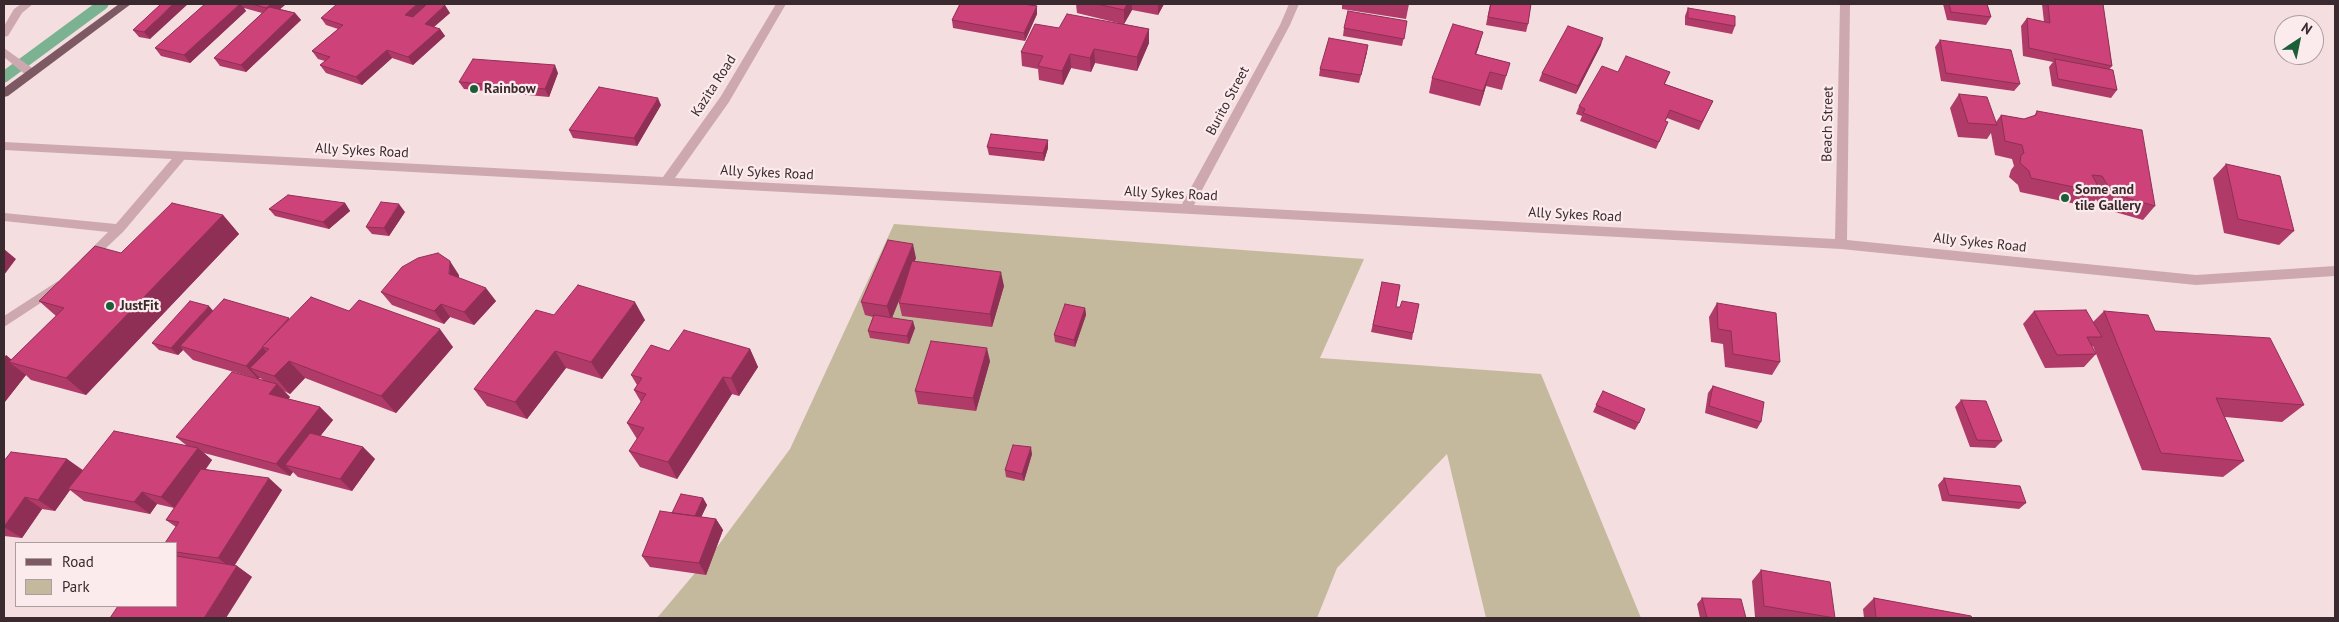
<!DOCTYPE html>
<style>
body{margin:0}
#map{position:relative;width:2339px;height:622px;overflow:hidden;background:#f4dee0;font-family:"PT Sans",sans-serif}
canvas{display:block}
.frame{position:absolute;inset:0;border:5px solid #3a292e;pointer-events:none}
.legend{position:absolute;left:15px;top:542px;width:162px;height:65px;box-sizing:border-box;background:#fbebec;border:1px solid #ae9da0;margin:0;padding:6px 9px;list-style:none;font-size:15px;color:#3a292e}
.legend li{display:flex;align-items:center;gap:10px;height:25px}
.legend b{width:25px;border:1px solid #ae9da0}
.north{position:absolute;left:2274px;top:15px;width:50px;height:50px;box-sizing:border-box;background:#fbebec;border:1px solid #ae9da0;border-radius:50%;rotate:34deg;font-size:14px;font-weight:700;line-height:20px;text-align:center;color:#3a292e}
.north::after{content:'';display:block;margin:auto;width:18px;height:22px;background:#1b5e38;clip-path:polygon(50% 0,100% 100%,50% 72%,0 100%)}
</style>
<div id="map">
<canvas width="2339" height="622"></canvas>
<div class="frame"></div>
<ul class="legend">
<li><b style="height:6px;background:#7d5964"></b>Road</li>
<li><b style="height:14px;background:#c4b99c"></b>Park</li>
</ul>
<div class="north">N</div>
</div>
<script>
const context = document.querySelector('canvas').getContext('2d');
context.lineJoin = 'round';
function paint(path, color) {
  context.fillStyle = color;
  context.fill(path, 'evenodd');
}
function toPath(rows) {
  const path = new Path2D();
  for (const r of rows) {
    path.moveTo(r[0], r[1]);
    for (let i = 2; i < r.length; i += 2) path.lineTo(r[i], r[i + 1]);
  }
  return path;
}
function trace(path, color, width, dash) {
  context.strokeStyle = color;
  context.lineWidth = width;
  context.lineCap = dash ? 'butt' : 'round';
  context.setLineDash(dash || []);
  context.stroke(path);
}
function label(font, color, halo, rows, align = 'center') {
  context.font = font + ' "PT Sans",sans-serif';
  context.lineWidth = 4.5;
  context.setLineDash([]);
  context.textBaseline = 'middle';
  context.strokeStyle = halo;
  context.fillStyle = color;
  for (const [text, x, y, turn = 0] of rows) {
    context.save();
    context.translate(x, y);
    context.rotate((+turn || 0) * Math.PI / 180);
    context.textAlign = isNaN(turn) ? turn : align;
    if (halo) context.strokeText(text, 0, 0);
    context.fillText(text, 0, 0);
    context.restore();
  }
}
paint(toPath([
 [894,224,1364,259,1320,358,1541,374,1641,618,1486,618,1447,454,1337,568,1317,618,657,618,717,547,790,449]
]), '#c4b99c');
trace(toPath([
 [4,77,103,4]
]), '#7bb392', 11);
paint(toPath([
 [21,4,33,4,22,13,8,36,4,37,4,26,14,9,21,4],
 [4,48,35,70,36,73,35,76,27,76,4,57,4,48],
 [180,153,184,154,186,157,184,160,123,232,91,262,87,264,81,259,108,232,4,221,4,213,116,224,176,154,180,153],
 [58,281,62,283,64,286,62,289,4,327,4,316,58,281]
]), '#cda9af');
paint(toPath([
 [776,4,786,4,729,102,675,178,1182,204,1280,25,1289,4,1299,4,1290,25,1194,205,1835,239,1840,4,1850,4,1847,240,2196,275,2335,266,2335,276,2196,285,1841,249,4,150,4,142,663,177,721,96,776,4]
]), '#cda9af');
paint(toPath([
 [119,4,131,4,8,96,4,97,4,88,119,4]
]), '#7d5964');
paint(toPath([
 [161,4,150,39,139,37,133,30],
 [205,4,286,4,280,9,295,13,301,20,246,72,220,66,214,58,262,13,244,8,246,11,190,63,161,56,155,48],
 [960,4,1037,4,1036,6,1037,6,1037,14,1025,41,953,28,952,20],
 [1076,4,1164,4,1158,15,1132,10,1124,24,1149,29,1149,43,1137,71,1095,63,1091,72,1071,68,1063,85,1039,80,1038,69,1022,66,1021,52,1059,28,1118,23,1077,13],
 [1342,4,1409,4,1406,19,1342,9],
 [1490,4,1531,4,1528,24,1526,32,1486,25],
 [1943,4,1987,4,1991,17,1986,25,1947,20],
 [2042,4,2103,4,2112,66,2109,70,2117,90,2111,98,2052,86,2049,67,2053,62,2023,56,2021,26,2027,18,2044,22],
 [426,5,450,13,434,27,440,29,445,36,413,65,392,58,362,85,326,73,320,65,325,61,318,59,312,51,338,29,326,25,321,18],
 [1688,8,1735,26,1732,34,1685,25,1685,16],
 [1407,21,1402,46,1343,36,1344,28],
 [1940,40,2020,84,2014,91,1941,81,1935,47],
 [1601,45,1576,94,1539,81,1542,73],
 [1479,46,1476,54,1510,63,1502,90,1486,86,1480,106,1429,93,1432,78],
 [1367,52,1359,83,1319,76,1320,69],
 [1618,72,1670,72,1665,84,1713,101,1699,130,1667,118,1665,121,1668,122,1656,149,1580,121,1582,116,1576,114,1579,106],
 [558,73,549,97,464,89,459,82],
 [1959,94,1996,122,2001,115,2024,119,2034,116,2037,111,2155,206,2143,220,2101,208,2096,199,2090,207,2020,192,2018,185,2009,177,2011,170,2014,166,2012,159,1995,155,1991,133,1987,139,1958,137,1950,108],
 [661,105,637,146,573,138,569,130],
 [1048,140,1048,148,1044,161,989,155,987,147],
 [2226,164,2294,231,2279,245,2224,233,2213,178],
 [345,203,350,211,329,229,275,216,269,209],
 [405,212,389,236,372,234,366,227],
 [223,215,239,234,86,395,31,380,26,375,4,403,6,355,11,360,56,316,39,301,121,253],
 [916,258,914,262,1004,286,992,327,902,316,899,303,903,291,892,318,915,328,909,344,870,338,868,331,873,317,865,315,861,302],
 [459,275,459,278,496,301,474,325,450,317,444,324,392,305,381,292],
 [1382,282,1396,307,1413,333,1412,340,1371,332],
 [1717,303,1780,362,1772,375,1725,367,1723,344,1711,342,1709,317],
 [1085,308,1086,315,1075,347,1055,342,1054,335],
 [213,311,289,318,289,319,349,311,453,347,396,413,305,378,290,394,284,391,290,397,288,399,320,407,333,420,320,436,363,447,375,459,352,491,298,477,293,472,290,476,204,453,212,460,206,469,282,490,235,565,237,566,252,577,176,606,176,527,166,520,174,508,157,504,150,514,84,501,70,490,55,511,42,509,22,538,4,536,4,461,67,459,83,470,186,445,176,437,263,380,260,378,258,379,193,360,183,350,178,355,159,350,152,343],
 [2034,311,2093,322,2104,311,2155,331,2304,405,2282,422,2225,417,2244,461,2223,477,2142,470,2093,346,2092,347,2096,354,2084,367,2045,368,2023,324],
 [554,315,645,320,602,379,566,368,527,419,487,406,474,389],
 [750,349,758,367,739,396,732,394,677,479,640,467,629,451,637,439,627,423,641,402,634,390,637,385,631,375,669,351],
 [990,361,976,411,918,404,915,391],
 [1713,386,1761,422,1757,429,1705,413,1708,393],
 [1603,391,1639,423,1635,430,1593,412],
 [1961,400,2002,441,1995,448,1970,447,1955,407],
 [1032,454,1024,481,1006,477,1005,470],
 [1944,478,2026,503,2019,509,1942,501,1938,485],
 [703,498,707,505,701,517,716,519,723,530,706,575,650,567,642,556,672,513],
 [1761,570,1835,618,1762,618,1755,617,1752,581],
 [1702,598,1746,618,1700,618,1697,604],
 [1874,598,1972,618,1864,618,1863,609]
]), '#b03a68');
paint(toPath([
 [173,4,188,4,150,39,144,32],
 [240,4,241,4,246,11,190,63,184,55],
 [272,4,286,4,272,16,266,8],
 [417,4,426,4,427,6,409,22,405,15],
 [1127,4,1132,4,1132,10,1124,24,1124,10],
 [1158,4,1164,4,1158,15],
 [445,5,450,13,429,31,425,24],
 [1037,6,1037,14,1025,41,1024,33],
 [295,13,301,20,246,72,241,65],
 [440,29,445,36,413,65,408,57],
 [1149,29,1149,43,1137,71,1137,57],
 [1483,32,1479,46,1471,68,1475,54],
 [1603,38,1601,45,1576,94,1578,86],
 [1368,45,1367,52,1359,83,1361,75],
 [1094,49,1095,63,1091,72,1090,58],
 [387,50,392,58,362,85,356,77],
 [1070,54,1071,68,1063,85,1062,71],
 [555,65,558,73,549,97,545,89],
 [1490,72,1486,86,1480,106,1483,91],
 [658,98,661,105,637,146,634,138],
 [1048,140,1048,148,1044,161,1043,153],
 [345,203,350,211,329,229,323,222],
 [399,204,405,212,389,236,384,228],
 [223,215,239,234,86,395,66,378],
 [913,244,916,258,891,320,887,306],
 [4,249,16,259,4,275],
 [450,261,459,275,458,288,449,274],
 [1001,272,1004,286,992,327,990,314],
 [486,288,496,301,474,325,464,312],
 [635,302,645,320,602,379,591,362],
 [441,304,450,317,444,324,434,311],
 [209,306,216,314,180,346,183,350,178,355,171,348],
 [1085,308,1086,315,1075,347,1074,340],
 [913,321,915,328,909,344,907,336],
 [440,329,453,347,396,413,381,396],
 [262,347,275,360,250,368,260,378,258,379,246,366],
 [987,348,990,361,976,411,973,398],
 [750,349,758,367,739,396,731,378],
 [555,351,566,368,527,419,515,402],
 [6,355,17,364,9,362,26,375,4,403,4,358],
 [289,361,305,378,290,394,274,376],
 [723,377,732,394,677,479,668,462],
 [277,384,290,397,282,407,269,394],
 [320,407,333,420,296,467,285,465,293,472,290,476,276,464],
 [363,447,375,459,352,491,340,479],
 [1031,447,1032,454,1024,481,1022,474],
 [198,448,212,460,176,509,161,497],
 [67,459,83,471,68,489,70,490,55,511,38,500],
 [269,478,282,490,232,569,218,558],
 [142,492,157,504,150,514,134,502],
 [25,497,42,509,22,538,4,527],
 [703,498,707,505,698,524,694,518],
 [716,519,723,530,706,575,699,563],
 [237,566,252,577,226,618,204,618]
]), '#902f55');
const building = toPath([
 [161,4,173,4,144,32,133,30,161,4],
 [205,4,240,4,184,55,155,48,205,4],
 [252,4,272,4,266,8,252,4],
 [337,4,417,4,405,15,413,17,427,4,442,4,445,5,425,24,440,29,408,57,387,50,356,77,320,65,330,57,312,51,343,25,321,18,337,4],
 [960,4,1023,4,1037,6,1024,33,952,20,960,4],
 [1097,4,1127,4,1124,10,1097,4],
 [1491,4,1531,4,1528,24,1488,17,1491,4],
 [1949,4,1987,4,1991,17,1951,12,1949,4],
 [2048,4,2103,4,2112,66,2029,48,2027,18,2050,23,2048,4],
 [269,7,295,13,241,65,214,58,269,7],
 [1688,8,1735,16,1735,26,1688,18,1688,8],
 [1348,11,1407,21,1404,39,1344,28,1348,11],
 [1067,14,1149,29,1137,57,1094,49,1090,58,1070,54,1062,71,1038,66,1043,56,1021,52,1035,24,1059,28,1067,14],
 [1453,24,1483,32,1475,54,1510,63,1506,76,1490,72,1483,91,1432,78,1453,24],
 [1568,26,1603,38,1578,86,1542,73,1568,26],
 [1329,38,1368,45,1361,75,1320,69,1329,38],
 [1940,40,2011,50,2020,84,1946,73,1940,40],
 [1626,56,1670,72,1664,84,1713,101,1702,122,1670,110,1665,121,1668,122,1659,142,1583,113,1585,109,1579,106,1602,66,1618,72,1626,56],
 [473,59,555,65,545,89,459,82,473,59],
 [2055,59,2113,70,2117,90,2058,79,2055,59],
 [599,87,658,98,634,138,569,130,599,87],
 [1959,94,1987,97,1997,125,1968,123,1959,94],
 [2037,111,2142,130,2155,206,2113,194,2102,176,2092,175,2102,193,2031,178,2029,171,2020,163,2021,155,2024,153,2022,145,2005,141,2001,115,2024,119,2036,115,2037,111],
 [991,134,1048,140,1043,153,987,147,991,134],
 [2226,164,2280,176,2294,231,2238,219,2226,164],
 [288,195,345,203,323,222,269,209,288,195],
 [381,202,399,204,384,228,366,227,381,202],
 [172,203,223,215,66,378,9,362,64,308,39,301,95,246,121,253,172,203],
 [888,240,913,244,887,306,861,302,888,240],
 [438,253,450,261,449,274,486,288,464,312,441,304,434,311,381,292,402,267,418,258,438,253],
 [912,261,1001,272,990,314,899,303,912,261],
 [1382,282,1400,285,1396,307,1400,307,1402,301,1419,304,1413,333,1373,325,1382,282],
 [578,285,635,302,591,362,555,351,515,402,474,389,536,310,554,315,578,285],
 [311,297,349,311,359,300,440,329,381,396,289,361,274,376,250,368,269,349,262,347,311,297],
 [224,299,289,318,262,347,263,347,246,366,180,346,224,299],
 [190,301,209,306,171,348,152,343,190,301],
 [1717,303,1776,313,1780,362,1733,354,1731,331,1718,329,1717,303],
 [1065,304,1085,308,1074,340,1054,335,1065,304],
 [2086,310,2102,337,2087,337,2096,354,2057,355,2034,311,2086,310],
 [2104,311,2148,315,2155,331,2270,338,2304,405,2216,398,2244,461,2161,453,2104,311],
 [874,315,913,321,907,336,868,331,874,315],
 [684,330,750,349,731,378,723,377,668,462,629,451,644,428,627,423,646,394,634,390,642,378,631,375,651,345,669,351,684,330],
 [931,341,987,348,973,398,915,391,931,341],
 [232,372,277,384,269,394,320,407,276,464,176,437,232,372],
 [1713,386,1764,402,1761,422,1709,406,1713,386],
 [1603,391,1645,409,1639,423,1596,405,1603,391],
 [1961,400,1986,401,2002,441,1977,440,1961,400],
 [114,431,198,448,161,497,142,492,134,502,68,489,114,431],
 [310,433,363,447,340,479,285,465,310,433],
 [1013,445,1031,447,1022,474,1005,470,1013,445],
 [11,452,67,459,38,500,25,497,4,527,4,461,11,452],
 [201,469,269,478,218,558,176,552,176,543,165,543,179,522,166,520,201,469],
 [1944,478,2020,486,2026,503,1949,495,1944,478],
 [681,494,703,498,695,516,672,513,681,494],
 [660,511,716,519,699,563,642,556,660,511],
 [176,556,237,566,204,618,110,618,118,606,176,606,176,556],
 [1761,570,1830,582,1835,618,1764,606,1761,570],
 [1702,598,1741,599,1746,618,1707,618,1702,598],
 [1874,598,1971,616,1972,618,1876,618,1874,598]
]);
paint(building, '#cd4379');
trace(building, '#902f55', 1);
for (const [x, y, r, color] of [
 [474,89,5,"#1b5e38"],
 [2065,198,5,"#1b5e38"],
 [110,306,5,"#1b5e38"]
]) {
  const dot = new Path2D();
  dot.arc(x, y, r, 0, 2 * Math.PI);
  context.fillStyle = color;
  context.fill(dot);
  trace(dot, '#fbebec', 2);
}
label('14px', '#3a292e', '#fbebec', [
 ["Kazita Road",714,86,-57],
 ["Burito Street",1228,101,-62],
 ["Beach Street",1828,124,-89],
 ["Ally Sykes Road",362,151,3],
 ["Ally Sykes Road",767,173,3],
 ["Ally Sykes Road",1171,194,3],
 ["Ally Sykes Road",1575,215,3],
 ["Ally Sykes Road",1980,243,6]
]);
label('bold 14px', '#3a292e', '#fbebec', [
 ["Rainbow",484,89],
 ["Some and",2075,190],
 ["tile Gallery",2075,206],
 ["JustFit",120,306]
], 'left');
</script>
